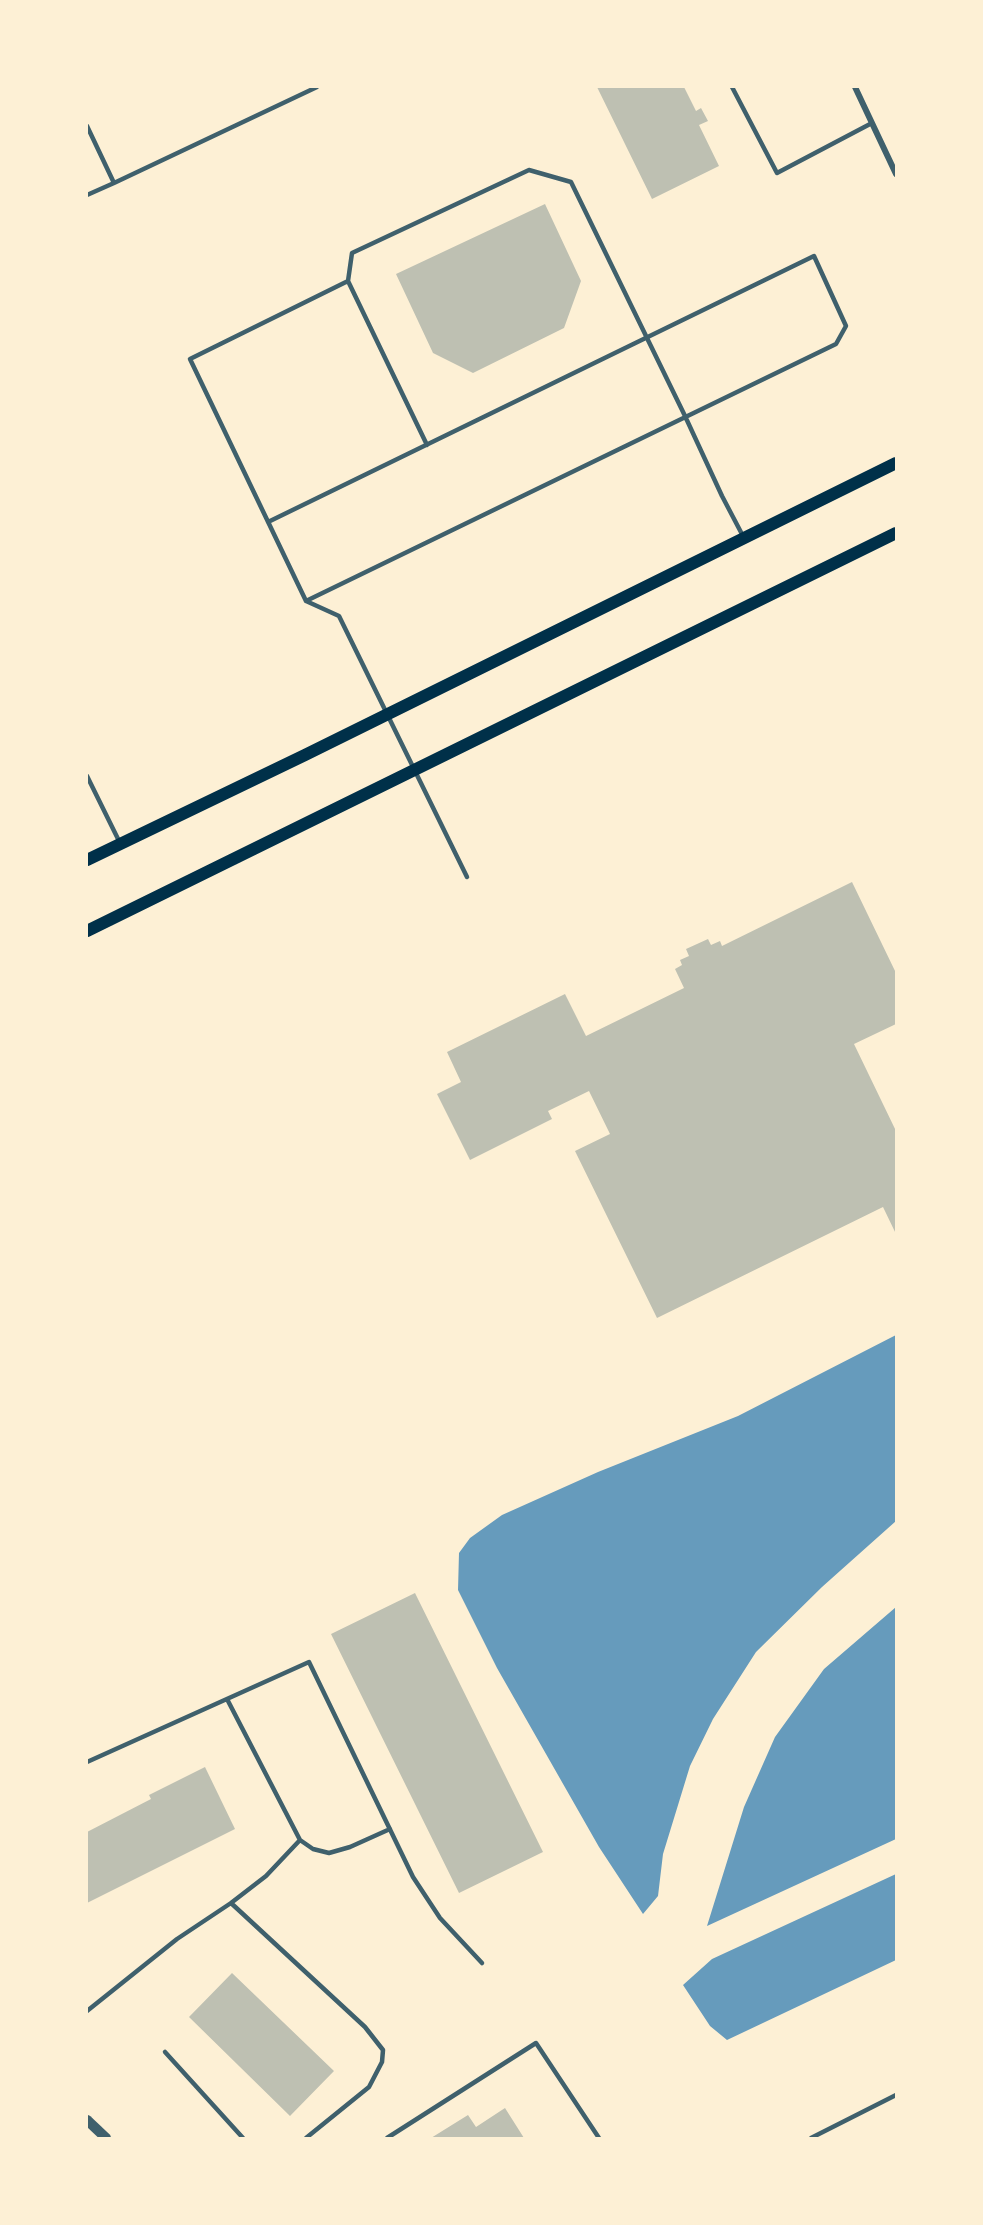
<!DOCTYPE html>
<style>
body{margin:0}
#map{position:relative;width:983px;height:2225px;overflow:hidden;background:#fdf0d5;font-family:"Exo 2",sans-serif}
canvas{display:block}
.frame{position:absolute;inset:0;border:88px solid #fdf0d5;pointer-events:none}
</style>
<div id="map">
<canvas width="983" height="2225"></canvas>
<div class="frame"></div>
</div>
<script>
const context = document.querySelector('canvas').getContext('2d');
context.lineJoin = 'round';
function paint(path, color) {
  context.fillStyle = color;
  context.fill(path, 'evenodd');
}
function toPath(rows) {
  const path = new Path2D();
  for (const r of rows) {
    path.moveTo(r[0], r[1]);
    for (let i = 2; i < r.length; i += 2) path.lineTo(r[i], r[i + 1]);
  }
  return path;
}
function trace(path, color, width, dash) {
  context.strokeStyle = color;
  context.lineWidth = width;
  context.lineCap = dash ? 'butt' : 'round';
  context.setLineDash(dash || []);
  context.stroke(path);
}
paint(toPath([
 [896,1335,896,1521,822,1587,756,1652,713,1719,690,1766,663,1854,658,1896,643,1914,599,1847,497,1668,458,1590,459,1553,470,1538,502,1515,598,1472,738,1416],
 [896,1607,896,1839,707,1926,744,1807,775,1737,824,1669],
 [896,1874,896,1960,727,2040,710,2026,683,1985,712,1959]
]), '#669bbc');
paint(toPath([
 [597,87,684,87,696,111,701,108,708,121,699,125,719,166,652,199],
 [545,204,581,281,564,328,473,373,433,353,396,274],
 [852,882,896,973,896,1024,854,1044,896,1131,896,1234,883,1207,657,1318,575,1151,610,1134,589,1091,548,1111,552,1119,470,1160,437,1094,461,1082,447,1052,565,994,586,1036,684,988,675,969,682,965,680,960,689,956,686,949,708,939,711,945,720,941,722,946],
 [415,1593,543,1852,459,1893,331,1634],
 [205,1767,235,1829,87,1903,87,1832,151,1799,149,1795],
 [232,1973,334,2071,290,2116,189,2017],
 [505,2108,524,2138,431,2138,468,2115,476,2127]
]), '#bec0b2');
trace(toPath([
 [732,87,777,173,872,123],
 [87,126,114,183,87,195],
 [114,183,317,87],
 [348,281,427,445],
 [268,522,814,256,846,326,836,344,306,601],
 [87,776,120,843],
 [467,877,339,616,306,601,190,359,348,281,352,253,529,170,571,182,685,416,722,496,744,538],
 [227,1699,300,1840,313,1849,329,1853,350,1847,390,1829],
 [87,1762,309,1662,413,1877,440,1918,482,1963],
 [231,1903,365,2027,383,2050,382,2062,369,2087,306,2138],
 [87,2011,177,1939,231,1903,266,1876,300,1840],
 [165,2052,243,2138],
 [387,2138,536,2043,599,2138],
 [811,2138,896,2095]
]), '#3f606c', 4.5);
trace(toPath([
 [855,87,896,174]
]), '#3f606c', 6);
trace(toPath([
 [87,2120,106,2138]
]), '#3f606c', 10);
trace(toPath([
 [87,860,305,755,896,463],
 [87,931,896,533]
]), '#003049', 12);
</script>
